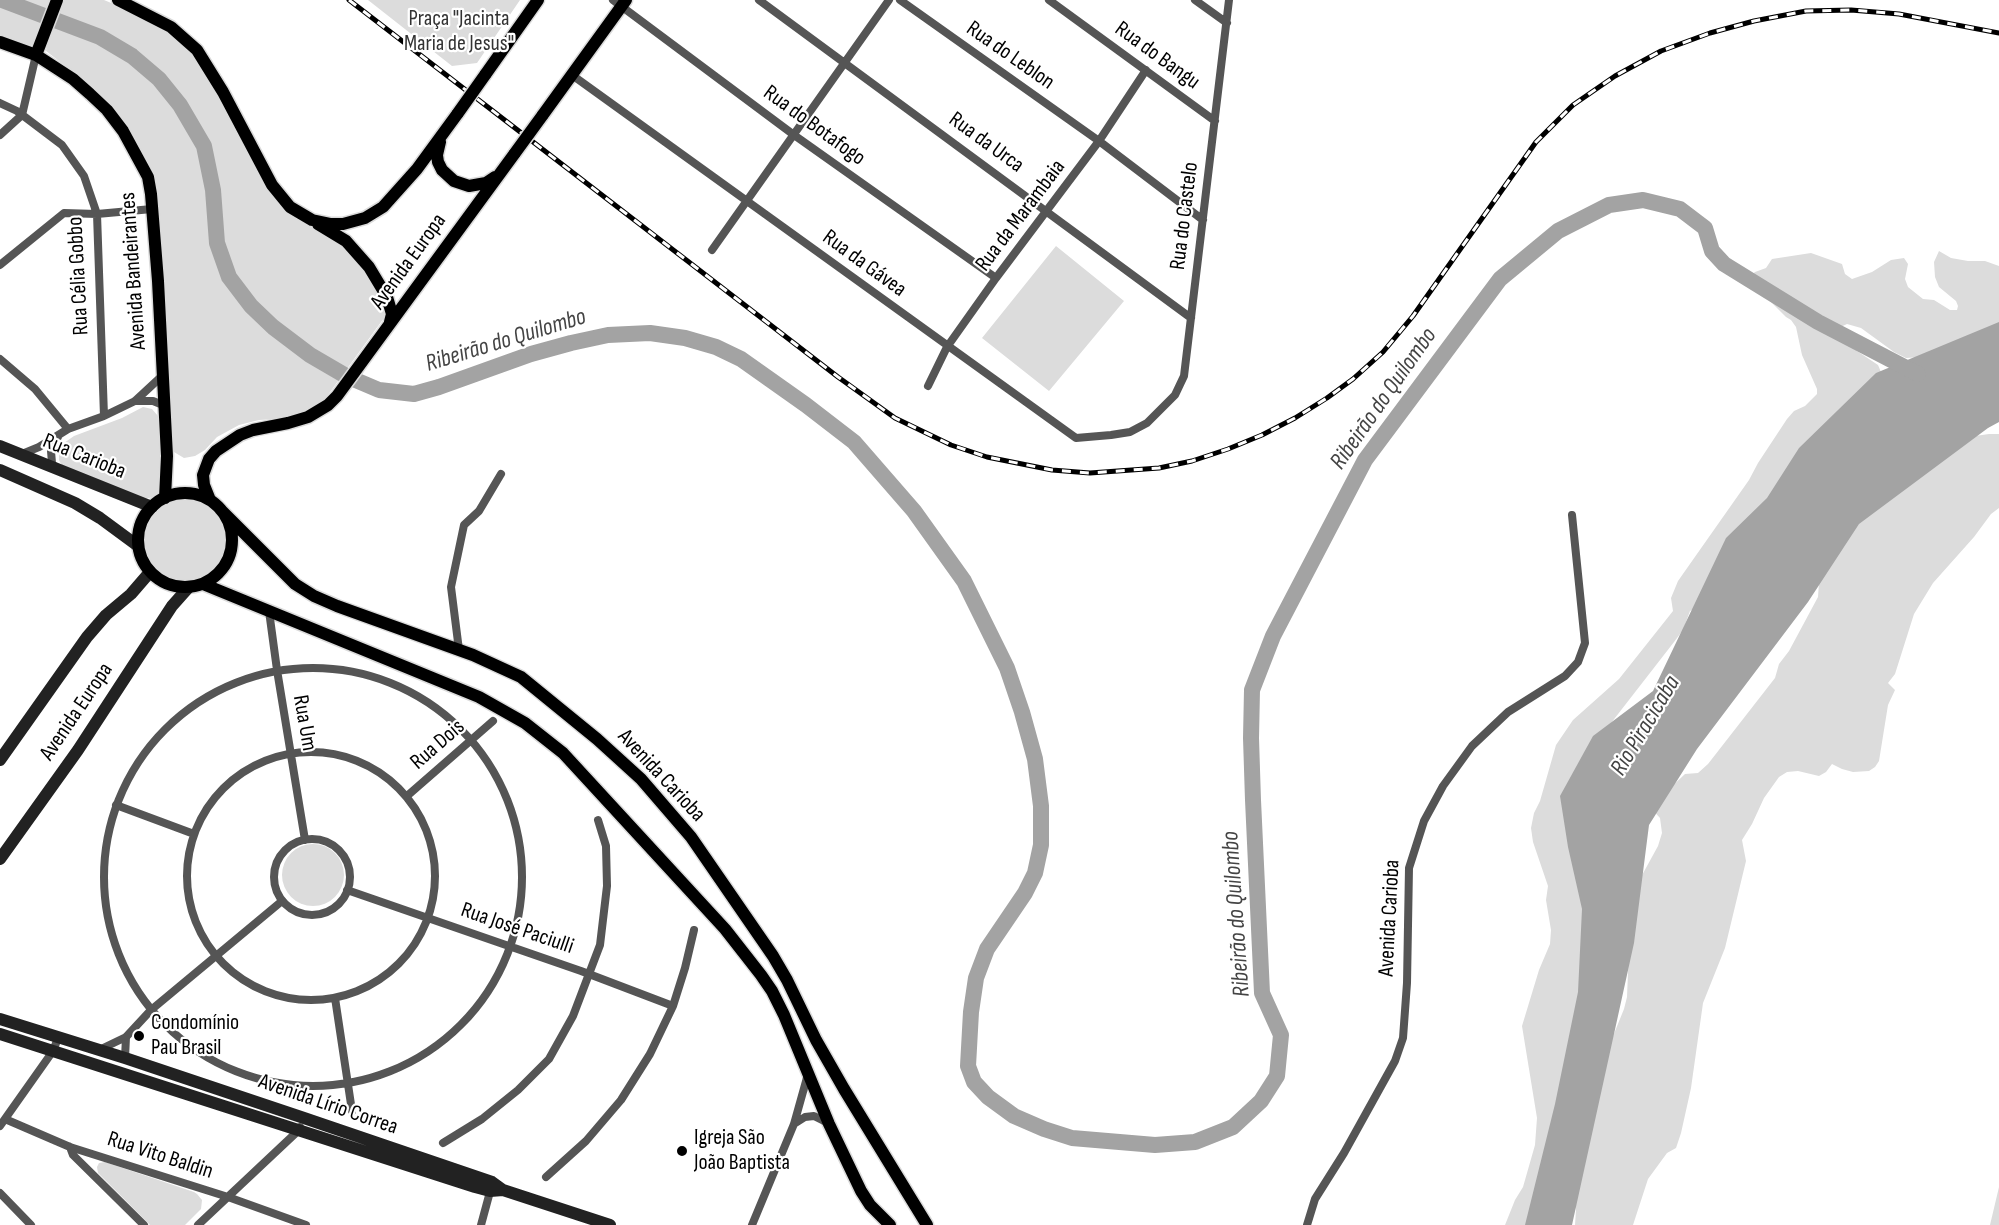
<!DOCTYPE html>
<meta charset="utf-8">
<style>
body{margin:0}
canvas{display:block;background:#fff}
</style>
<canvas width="1999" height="1225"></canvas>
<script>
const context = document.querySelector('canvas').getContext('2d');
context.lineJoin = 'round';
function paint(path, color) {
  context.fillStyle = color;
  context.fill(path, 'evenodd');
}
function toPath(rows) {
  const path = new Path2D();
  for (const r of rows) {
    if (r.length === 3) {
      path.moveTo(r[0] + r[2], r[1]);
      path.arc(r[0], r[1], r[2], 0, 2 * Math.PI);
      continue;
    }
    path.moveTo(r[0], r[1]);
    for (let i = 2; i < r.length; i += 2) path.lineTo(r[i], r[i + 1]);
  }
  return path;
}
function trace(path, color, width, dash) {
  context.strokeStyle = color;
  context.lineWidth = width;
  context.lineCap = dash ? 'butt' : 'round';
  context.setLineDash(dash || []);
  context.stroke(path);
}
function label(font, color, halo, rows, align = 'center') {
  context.font = font + ' "Sofia Sans Condensed",sans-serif';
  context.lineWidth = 4.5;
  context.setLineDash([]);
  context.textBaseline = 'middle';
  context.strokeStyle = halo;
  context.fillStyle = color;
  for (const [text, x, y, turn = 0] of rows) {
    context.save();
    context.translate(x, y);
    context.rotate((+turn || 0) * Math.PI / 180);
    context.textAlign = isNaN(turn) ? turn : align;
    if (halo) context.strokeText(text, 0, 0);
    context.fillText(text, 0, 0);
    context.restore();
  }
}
paint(toPath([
 [0,0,53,0,36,42,30,46,0,35],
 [64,0,104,0,128,10,168,32,193,53,218,94,268,188,334,239,366,271,385,305,384,318,325,399,311,409,277,419,259,420,239,425,217,437,205,450,195,456,184,458,174,452,172,445,159,216,154,175,128,128,111,106,95,89,46,51,47,43],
 [368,0,520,0,477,63,452,66],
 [1056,246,1124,301,1049,391,982,338],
 [1939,251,1951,258,1968,261,1985,261,1999,266,1999,328,1921,357,1906,358,1894,352,1861,328,1847,324,1834,330,1842,341,1878,365,1884,379,1700,605,1690,611,1683,630,1674,642,1587,754,1595,920,1533,1225,1505,1225,1515,1200,1523,1187,1535,1145,1537,1118,1522,1026,1539,970,1550,944,1551,930,1546,900,1548,886,1533,842,1531,828,1534,813,1540,801,1556,745,1573,720,1619,679,1673,611,1671,598,1678,581,1749,480,1758,463,1787,419,1794,411,1805,406,1817,394,1817,389,1802,355,1796,327,1791,320,1786,317,1753,284,1751,276,1755,272,1766,268,1772,259,1811,253,1842,264,1845,274,1852,279,1872,272,1891,260,1904,258,1908,264,1905,279,1908,287,1923,299,1934,300,1950,310,1957,310,1958,306,1956,301,1939,287,1935,277,1934,262],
 [143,407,152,409,158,416,162,488,157,496,145,499,65,467,61,464,59,460,59,451,64,443,74,436,122,418],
 [1989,434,1999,434,1999,508,1991,514,1974,537,1933,583,1914,614,1895,674,1888,683,1895,690,1888,705,1879,761,1875,767,1869,771,1853,772,1842,769,1832,764,1826,772,1819,776,1798,771,1787,772,1779,777,1764,798,1752,824,1742,840,1746,861,1725,948,1703,1003,1691,1088,1681,1133,1676,1148,1667,1153,1648,1179,1633,1225,1575,1225,1576,1210,1573,1188,1588,1098,1624,1009,1627,997,1629,948,1641,877,1658,846,1662,833,1660,818,1650,807,1685,774,1698,773,1708,764,1775,678,1779,664,1789,651,1818,597,1821,553,1879,503,1975,436],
 [185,541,43],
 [313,875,31],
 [105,1162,194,1192,197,1194,202,1200,201,1209,185,1225,150,1225,98,1173,97,1167,99,1163],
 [1999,1187,1999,1225,1990,1225]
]), '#dcdcdc');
paint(toPath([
 [1999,322,1999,422,1988,428,1859,524,1808,602,1697,749,1649,825,1634,943,1572,1225,1525,1225,1555,1104,1578,992,1582,909,1568,847,1560,796,1593,736,1653,691,1726,538,1767,498,1799,448,1876,373]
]), '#a3a3a3');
trace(toPath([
 [2,0,100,37,132,56,159,79,180,105,204,146,213,190,217,243,229,277,251,306,273,327,310,355,346,376,379,390,414,394,439,387,531,354,571,343,608,335,650,333,685,338,716,347,741,359,806,405,854,442,914,511,964,581,1007,668,1022,712,1035,759,1041,806,1041,845,1035,873,1025,893,987,949,976,978,971,1012,968,1066,974,1082,988,1097,1014,1116,1044,1129,1072,1138,1155,1145,1195,1142,1233,1127,1261,1101,1277,1076,1281,1035,1262,993,1253,800,1251,738,1252,690,1273,636,1365,460,1500,279,1558,231,1609,205,1643,200,1680,209,1705,228,1712,251,1724,264,1818,322,1918,374]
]), '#a3a3a3', 16);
const primary = toPath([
 [118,0,171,27,197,50,223,92,272,185,290,207,312,220,331,224,343,224,365,218,383,207,417,169,458,113],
 [0,42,36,55,73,79,90,94,107,110,123,131,148,177,151,194,158,281,167,456,165,498],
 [36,55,57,0],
 [485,75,538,0],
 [542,116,626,0],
 [440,142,437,155,438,162,442,170,454,181,469,186,486,183,495,177],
 [318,224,346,241,369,267,387,297,392,314,390,322],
 [185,540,47],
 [210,500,204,485,203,475,209,459,216,451,240,435,253,430,288,423,308,417,328,405,337,396,515,153],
 [220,509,295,584,314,596,337,606,473,655,521,677,597,739,641,779,691,837,773,956,787,980,816,1040,844,1089,927,1225],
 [203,584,479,697,525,723,563,753,725,929,761,975,772,991,784,1015,829,1124,861,1191,870,1205,890,1225]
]);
trace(primary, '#dbdbdb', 15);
trace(toPath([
 [613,0,794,135,996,278],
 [759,0,1191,318],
 [900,0,1099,141,1203,220],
 [1049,0,1215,121],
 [1195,0,1227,23],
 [572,75,1076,438,1111,435,1130,432,1147,423,1175,395,1184,376,1229,0],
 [0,103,17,111,62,145,84,176,97,214,104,416],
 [0,135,22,115,36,55],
 [712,250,889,0],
 [0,265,64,213,97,214,152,209],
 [0,359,35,389,68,429],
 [928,386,947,347,996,278,1099,141,1146,70],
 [135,401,153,401,163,405],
 [22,454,39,447,68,429,104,416,135,401,162,376],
 [55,468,52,463,51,451,58,437],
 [269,611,277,670,305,840],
 [459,650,451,587,464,525,479,511,501,474],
 [313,877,209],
 [311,876,124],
 [407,796,493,721],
 [116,805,194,834],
 [312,877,38],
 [347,890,581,971,673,1006],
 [335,998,352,1111],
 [99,1050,126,1037,151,1010,282,901],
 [125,1058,126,1037],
 [5,1119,70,1147,228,1197,306,1225],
 [794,1124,805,1117,814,1116,828,1123],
 [0,1126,53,1051,58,1038],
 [443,1143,482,1119,518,1090,549,1059,573,1016,600,945,607,886,606,846,598,820],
 [70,1147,73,1155,144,1225],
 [546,1177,586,1141,621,1100,650,1054,673,1006,685,968,694,930],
 [0,1193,31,1225],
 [198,1225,299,1130,300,1127],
 [481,1225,491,1188],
 [752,1225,794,1124,808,1074],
 [1307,1225,1315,1199,1344,1153,1395,1061,1403,1038,1407,983,1409,868,1424,821,1443,786,1472,746,1508,712,1565,676,1578,662,1585,643,1572,515]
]), '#555', 8);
trace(toPath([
 [0,446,152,507],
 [0,470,75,503,100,518,138,546],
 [0,760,87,637,106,615,131,594,150,572],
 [0,859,78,750,172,606,188,588],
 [0,1019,125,1058,304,1118,492,1182,503,1190,610,1225],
 [0,1034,475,1187,490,1191,503,1190]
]), '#222', 12);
trace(primary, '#000', 12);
const rail = toPath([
 [349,0,838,377,895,418,951,445,987,457,1052,470,1090,473,1159,468,1192,461,1228,449,1262,435,1295,418,1327,398,1353,379,1383,352,1413,316,1536,142,1573,105,1615,76,1661,51,1710,33,1754,21,1806,11,1851,10,1899,14,1999,33]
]);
trace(rail, '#000', 5);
trace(rail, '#fff', 3, [9]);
const primaryBridge = toPath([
 [458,113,485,75],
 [515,153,542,116]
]);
trace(primaryBridge, '#dbdbdb', 15, []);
trace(primaryBridge, '#000', 12);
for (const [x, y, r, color] of [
 [139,1036,6,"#000"],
 [682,1151,6,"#000"]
]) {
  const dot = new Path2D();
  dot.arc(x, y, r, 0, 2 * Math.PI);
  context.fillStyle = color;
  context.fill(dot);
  trace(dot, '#fff', 2);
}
label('22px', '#333', '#fff', [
 ["Praça \"Jacinta",459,19],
 ["Maria de Jesus\"",459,44]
]);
label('22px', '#000', '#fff', [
 ["Rua do Leblon",1010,56,35],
 ["Rua do Bangu",1157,56,36],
 ["Rua do Botafogo",814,126,36],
 ["Rua da Urca",986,143,36],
 ["Rua da Marambaia",1021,216,-53],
 ["Rua do Castelo",1185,216,-83],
 ["Avenida Europa",409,262,-54],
 ["Rua da Gávea",864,264,36],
 ["Avenida Bandeirantes",134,271,-94],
 ["Rua Célia Gobbo",79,276,-93],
 ["Rua Carioba",84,457,22],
 ["Avenida Europa",77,712,-56],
 ["Rua Um",304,723,80],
 ["Rua Dois",438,745,-41],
 ["Avenida Carioba",661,776,47],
 ["Avenida Carioba",1390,918,-87],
 ["Rua José Paciulli",517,929,19],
 ["Avenida Lírio Correa",328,1105,19],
 ["Rua Vito Baldin",160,1156,18]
]);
label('22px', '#000', '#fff', [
 ["Condomínio",151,1023],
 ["Pau Brasil",151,1048],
 ["Igreja São",694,1138],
 ["João Baptista",694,1163]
], 'left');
label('italic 24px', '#444', '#fff', [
 ["Ribeirão do Quilombo",506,341,-17],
 ["Ribeirão do Quilombo",1384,399,-55],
 ["Rio Piracicaba",1646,726,-59],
 ["Ribeirão do Quilombo",1237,914,-94]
]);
</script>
